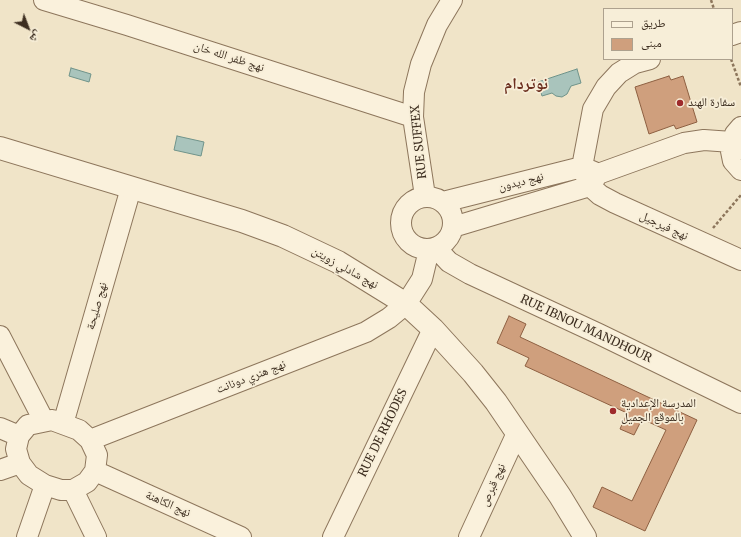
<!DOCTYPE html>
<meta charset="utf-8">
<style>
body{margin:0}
#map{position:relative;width:741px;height:537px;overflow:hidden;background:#f0e4c8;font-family:Merriweather,"Noto Naskh Arabic",serif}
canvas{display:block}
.legend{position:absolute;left:603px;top:8px;width:130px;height:52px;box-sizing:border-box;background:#f7eed8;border:1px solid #ada18e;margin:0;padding:5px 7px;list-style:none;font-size:12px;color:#3d2e20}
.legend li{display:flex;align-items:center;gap:8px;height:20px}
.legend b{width:20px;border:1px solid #ada18e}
.north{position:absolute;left:8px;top:8px;width:40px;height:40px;-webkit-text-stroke:3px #f7eed8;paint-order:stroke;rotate:138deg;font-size:11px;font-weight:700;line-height:16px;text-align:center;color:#3d2e20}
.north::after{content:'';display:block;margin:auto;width:14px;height:18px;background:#3d2e20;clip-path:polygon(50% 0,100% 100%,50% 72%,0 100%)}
</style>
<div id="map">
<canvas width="741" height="537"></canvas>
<ul class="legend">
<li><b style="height:5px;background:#faf1dc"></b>طريق</li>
<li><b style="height:11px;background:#cf9f7d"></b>مبنى</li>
</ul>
<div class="north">ش</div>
</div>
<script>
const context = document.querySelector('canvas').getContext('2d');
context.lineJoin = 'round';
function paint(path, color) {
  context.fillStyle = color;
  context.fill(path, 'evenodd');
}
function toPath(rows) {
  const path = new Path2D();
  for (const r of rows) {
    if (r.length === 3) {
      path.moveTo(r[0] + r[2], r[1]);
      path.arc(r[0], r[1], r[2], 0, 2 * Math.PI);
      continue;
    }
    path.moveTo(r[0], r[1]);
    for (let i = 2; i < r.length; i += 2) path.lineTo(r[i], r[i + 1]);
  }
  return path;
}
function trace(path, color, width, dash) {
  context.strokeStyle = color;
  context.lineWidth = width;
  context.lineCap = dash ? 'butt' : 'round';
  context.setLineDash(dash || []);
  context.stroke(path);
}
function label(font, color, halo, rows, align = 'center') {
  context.font = font + ' Merriweather,"Noto Naskh Arabic",serif';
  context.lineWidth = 3.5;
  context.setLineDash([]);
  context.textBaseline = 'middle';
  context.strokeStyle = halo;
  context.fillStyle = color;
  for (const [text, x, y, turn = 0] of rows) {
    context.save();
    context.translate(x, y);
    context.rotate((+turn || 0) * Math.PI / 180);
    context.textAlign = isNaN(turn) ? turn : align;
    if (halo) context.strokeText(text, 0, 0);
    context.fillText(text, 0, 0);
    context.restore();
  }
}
const water = toPath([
 [71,68,91,74,89,82,69,76,71,68],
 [577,69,581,83,571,86,567,94,562,97,556,96,552,93,542,96,538,82,577,69],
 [177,136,204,142,201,156,174,150,177,136]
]);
paint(water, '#a9c4bc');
trace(water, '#6f938a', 1);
const building = toPath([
 [669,76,671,80,683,76,697,122,676,129,674,125,649,134,635,87,669,76],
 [509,316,526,324,520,337,697,420,645,531,593,507,602,487,632,501,666,430,642,419,634,435,620,429,627,413,525,366,529,358,497,343,509,316]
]);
paint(building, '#cf9f7d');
trace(building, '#8d5f41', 1);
const minor = toPath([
 [44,0,127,25,413,117],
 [732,35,741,32],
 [650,59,635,63,619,73,606,87,593,109,582,167,590,186,600,195,615,203,741,260],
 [741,127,735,134,732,142,731,151,733,161,741,170],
 [425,196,413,117,414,92,421,64,437,25,452,0],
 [427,223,26],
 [443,202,582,167,594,172],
 [453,227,590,186,598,174,684,143,704,140,732,142],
 [436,248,449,262,470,274,599,334,741,403],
 [0,336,44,421],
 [52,420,79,430,90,440,97,455,95,471,87,482,73,490,61,490,45,485,29,475,20,463,16,449,19,436,28,425,52,420],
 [63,424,131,188],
 [0,428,19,436],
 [90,440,366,332,389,318,406,304,422,279,429,250],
 [0,470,20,463],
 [95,471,241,537],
 [73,490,96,537],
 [27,537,45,485],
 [333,537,433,329],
 [469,537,517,433]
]);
const tertiary = toPath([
 [0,148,242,221,283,236,338,262,406,304,433,329,473,373,496,402,560,496,585,537]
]);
trace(minor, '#8d765c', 22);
trace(tertiary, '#8d765c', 24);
trace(toPath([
 [711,0,714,9],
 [731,59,741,87],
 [713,228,741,195]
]), '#8d765c', 2.5, [3, 2]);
trace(minor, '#faf1dc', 20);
trace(tertiary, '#faf1dc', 22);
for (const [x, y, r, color] of [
 [680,103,4,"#9e2a2b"],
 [613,411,4,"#9e2a2b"]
]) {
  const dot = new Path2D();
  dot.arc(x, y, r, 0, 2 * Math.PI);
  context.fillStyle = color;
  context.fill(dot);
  trace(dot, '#f7eed8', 1.5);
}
label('12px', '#3d2e20', '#f7eed8', [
 ["نهج ظفر الله خان",229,57,18],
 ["RUE SUFFEX",419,142,-96],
 ["نهج ديدون",521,182,-14],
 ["نهج فيرجيل",664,226,25],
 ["نهج شادلي زويتن",345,268,29],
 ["نهج صليحة",97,306,-74],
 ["RUE IBNOU MANDHOUR",586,329,25],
 ["نهج هنري دونانت",251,377,-21],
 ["RUE DE RHODES",383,433,-64],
 ["نهج قبرص",493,485,-66],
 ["نهج الكاهنة",168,504,24]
]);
label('12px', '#3d2e20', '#f7eed8', [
 ["سفارة الهند",688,103],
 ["المدرسة الإعدادية",621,404],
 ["بالموقع الجميل",621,418]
], 'left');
label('bold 16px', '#6b2e1e', '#f7eed8', [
 ["نوتردام",526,84]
]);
</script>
